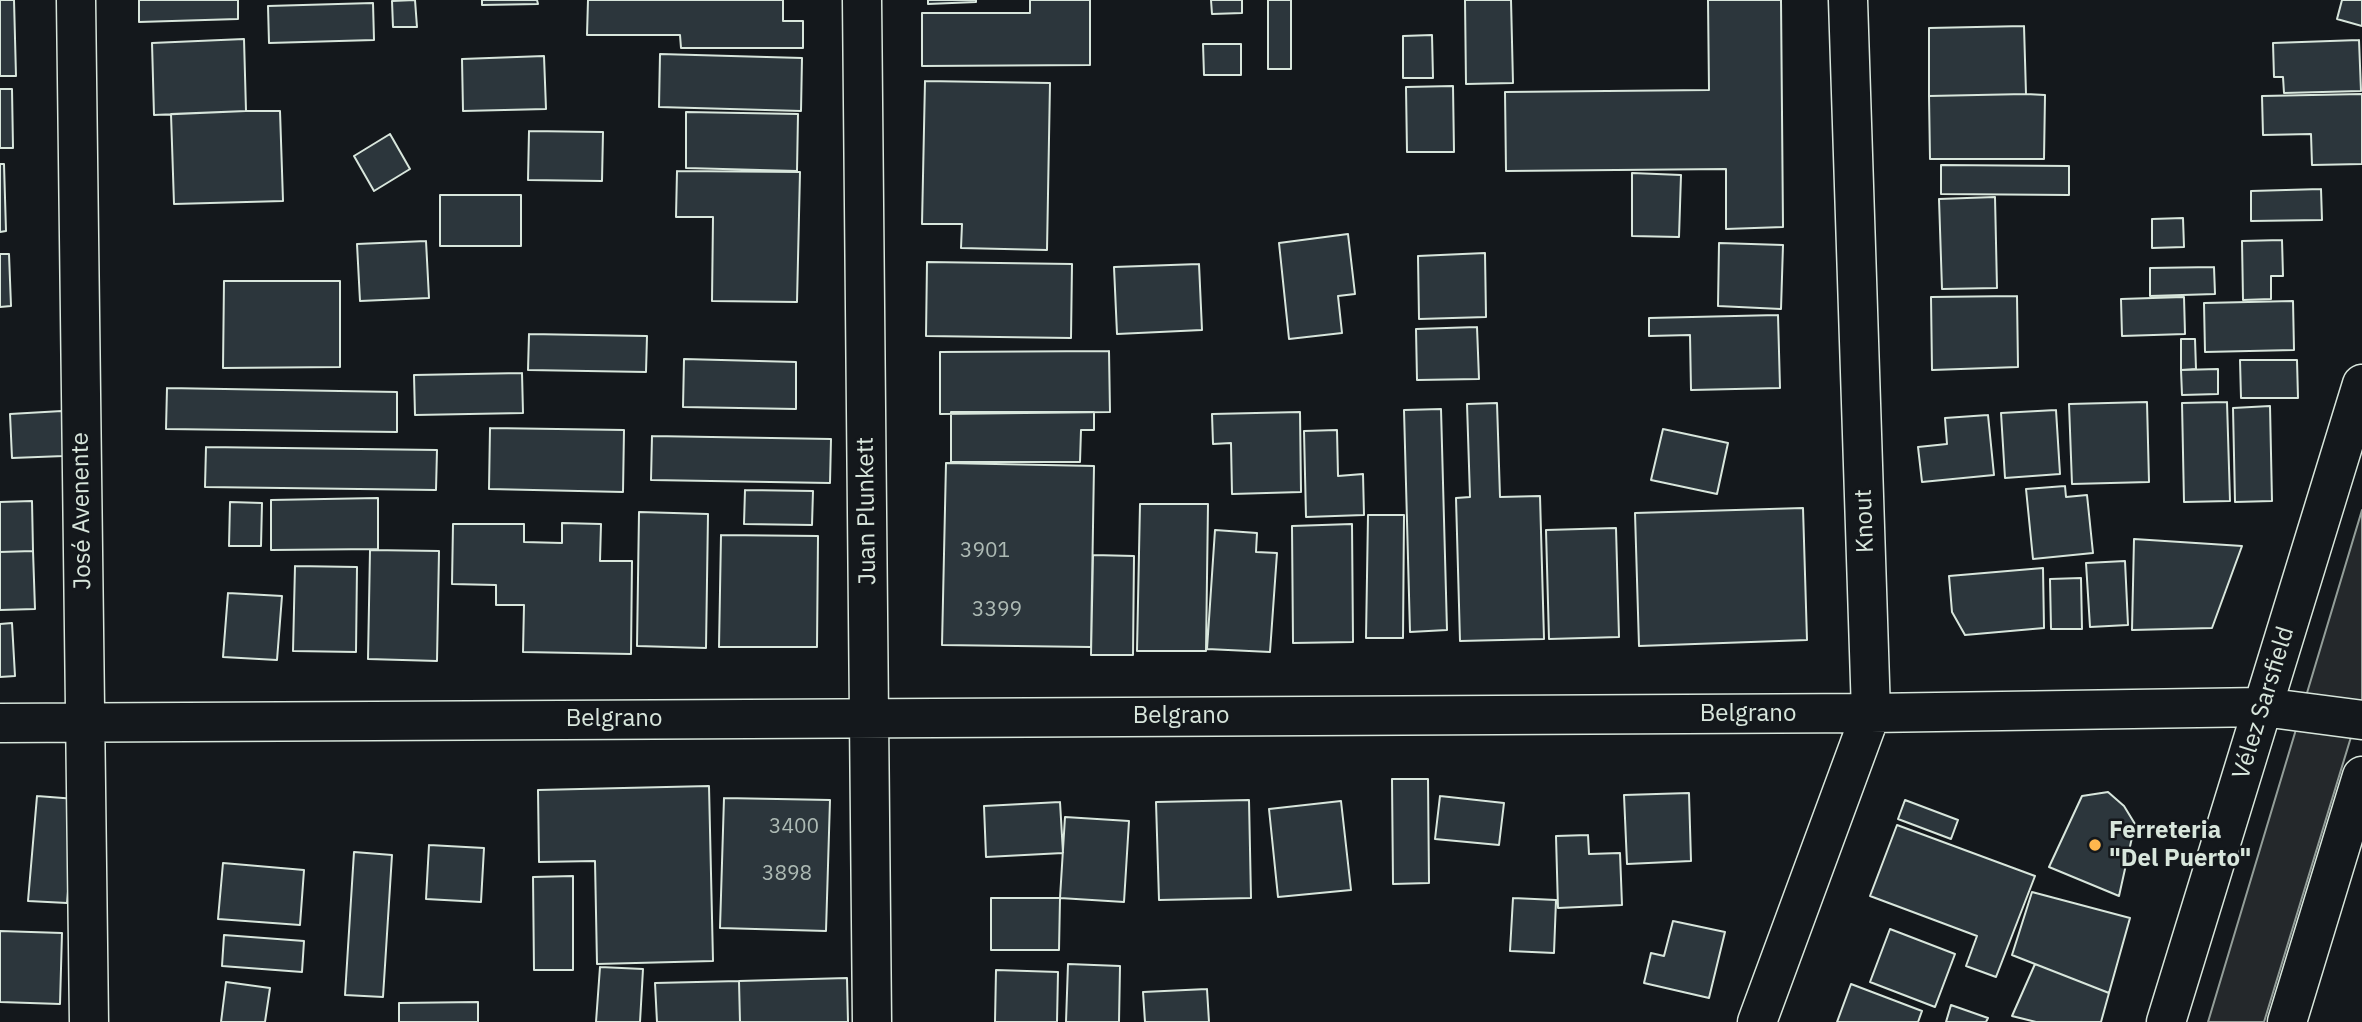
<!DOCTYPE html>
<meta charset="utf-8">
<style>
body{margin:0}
canvas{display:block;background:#14181c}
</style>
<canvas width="2362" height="1022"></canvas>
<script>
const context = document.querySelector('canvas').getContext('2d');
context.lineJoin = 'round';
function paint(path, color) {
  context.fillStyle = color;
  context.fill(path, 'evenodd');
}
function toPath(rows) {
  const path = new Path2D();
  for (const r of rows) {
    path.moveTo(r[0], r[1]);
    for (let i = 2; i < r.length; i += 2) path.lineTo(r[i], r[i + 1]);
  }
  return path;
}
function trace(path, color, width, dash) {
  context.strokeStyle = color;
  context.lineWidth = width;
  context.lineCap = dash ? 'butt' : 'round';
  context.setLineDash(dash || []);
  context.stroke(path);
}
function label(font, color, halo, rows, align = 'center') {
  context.font = font + ' "IBM Plex Sans",sans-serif';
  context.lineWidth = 5;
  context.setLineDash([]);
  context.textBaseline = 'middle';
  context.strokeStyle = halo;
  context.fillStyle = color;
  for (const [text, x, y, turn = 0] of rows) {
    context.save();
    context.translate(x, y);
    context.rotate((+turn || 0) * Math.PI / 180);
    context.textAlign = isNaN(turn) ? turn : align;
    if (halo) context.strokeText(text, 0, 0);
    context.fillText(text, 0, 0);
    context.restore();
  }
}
const parking = toPath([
 [2362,510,2362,701,2264,1022,2208,1022,2362,510]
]);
paint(parking, '#24282b');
trace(parking, '#939e99', 2);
const building = toPath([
 [0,0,14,0,16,76,0,76,0,0],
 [139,0,238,0,238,19,139,22,139,0],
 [415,0,417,27,393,27,392,1,415,0],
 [482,0,537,0,538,4,482,5,482,0],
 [588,0,783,0,783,21,803,21,803,48,681,48,680,35,587,35,588,0],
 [928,0,976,0,976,2,928,4,928,0],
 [1030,0,1090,0,1090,65,922,66,922,13,1030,13,1030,0],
 [1211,0,1242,0,1242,13,1212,14,1211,0],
 [1268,0,1291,0,1291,69,1268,69,1268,0],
 [1465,0,1511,0,1513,83,1466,84,1465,0],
 [1708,0,1781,0,1783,227,1726,229,1726,169,1506,171,1505,92,1709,90,1708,0],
 [2342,0,2362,0,2362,26,2337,19,2342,0],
 [373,3,374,40,269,43,268,6,373,3],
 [2024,26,2026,94,1929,96,1929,28,2024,26],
 [1432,35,1433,78,1403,78,1403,36,1432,35],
 [244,39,246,111,154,115,152,43,244,39],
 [2359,40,2361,91,2284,93,2283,77,2274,77,2273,43,2359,40],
 [1203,44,1241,44,1241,75,1204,75,1203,44],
 [660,54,802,58,801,111,659,107,660,54],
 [544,56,546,109,463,111,462,59,544,56],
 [925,81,1050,83,1047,250,961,248,962,224,922,224,925,81],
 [1453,86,1454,152,1407,152,1406,87,1453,86],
 [0,89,12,89,13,148,0,148,0,89],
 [2026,94,2045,95,2044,159,1930,159,1929,96,2026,94],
 [2362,94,2362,164,2312,165,2311,134,2263,135,2262,96,2362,94],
 [246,111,280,111,283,201,174,204,171,114,246,111],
 [686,112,798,114,797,171,686,168,686,112],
 [529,131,603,132,602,181,528,180,529,131],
 [390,134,410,169,374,191,354,156,390,134],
 [0,164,4,164,6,231,0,232,0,164],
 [1941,165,2069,166,2069,195,1941,194,1941,165],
 [677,171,800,172,797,302,712,301,713,217,676,217,677,171],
 [1632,173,1681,175,1679,237,1632,236,1632,173],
 [2321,189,2322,220,2251,221,2251,191,2321,189],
 [440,195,521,195,521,246,440,246,440,195],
 [1995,197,1997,288,1942,289,1939,199,1995,197],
 [2183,218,2184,247,2152,248,2152,219,2183,218],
 [1348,234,1355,294,1338,296,1342,333,1289,339,1279,243,1348,234],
 [2282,240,2283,276,2271,276,2271,299,2243,300,2242,241,2282,240],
 [426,241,429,298,360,301,357,244,426,241],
 [1719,243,1783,245,1781,309,1718,306,1719,243],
 [1485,253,1486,317,1419,319,1418,256,1485,253],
 [0,254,9,254,11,306,0,307,0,254],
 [927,262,1072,264,1071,338,926,336,927,262],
 [1199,264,1202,330,1117,334,1114,267,1199,264],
 [2214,267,2215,294,2150,296,2150,268,2214,267],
 [224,281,340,281,340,367,223,368,224,281],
 [2017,296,2018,367,1932,370,1931,297,2017,296],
 [2184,297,2185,334,2122,336,2121,299,2184,297],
 [2293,301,2294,350,2205,352,2204,303,2293,301],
 [1778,315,1780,388,1691,390,1690,335,1649,336,1649,318,1778,315],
 [1477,327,1479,379,1417,380,1416,329,1477,327],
 [529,334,647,336,646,372,528,370,529,334],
 [2181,339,2195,339,2196,369,2181,370,2181,339],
 [1109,351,1110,412,940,414,940,352,1109,351],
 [684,359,796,362,796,409,683,407,684,359],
 [2240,360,2297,360,2298,398,2241,398,2240,360],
 [2218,369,2218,394,2182,395,2181,370,2218,369],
 [522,373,523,413,415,415,414,375,522,373],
 [167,388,397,392,397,432,166,429,167,388],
 [2147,402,2149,482,2072,484,2069,404,2147,402],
 [2227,402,2230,501,2184,502,2182,403,2227,402],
 [1497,403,1500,497,1540,496,1544,639,1460,641,1456,498,1470,497,1467,404,1497,403],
 [2270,406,2272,501,2235,502,2233,408,2270,406],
 [1441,409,1447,630,1410,632,1404,410,1441,409],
 [2056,410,2060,474,2005,478,2001,413,2056,410],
 [62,411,64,456,12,458,10,414,62,411],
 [951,412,1094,412,1094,430,1081,430,1080,462,951,462,951,412],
 [1300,412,1301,492,1232,494,1231,443,1213,444,1212,414,1300,412],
 [1988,415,1994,475,1922,482,1918,447,1947,444,1945,418,1988,415],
 [490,428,624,430,623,492,489,489,490,428],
 [1663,429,1728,443,1717,494,1651,480,1663,429],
 [1337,430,1338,476,1363,474,1364,515,1306,517,1304,431,1337,430],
 [652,436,831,439,830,483,651,480,652,436],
 [206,447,437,450,436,490,205,487,206,447],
 [946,463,1094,466,1091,647,942,645,946,463],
 [2065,486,2066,497,2087,495,2093,553,2033,559,2026,489,2065,486],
 [745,490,813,491,812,525,744,524,745,490],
 [378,498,378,549,271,550,271,500,378,498],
 [32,501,33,551,0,552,0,502,32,501],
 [230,502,262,503,261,546,229,546,230,502],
 [1140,504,1208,504,1206,651,1137,651,1140,504],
 [1803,508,1807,640,1639,646,1635,513,1803,508],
 [639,512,708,514,706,648,637,646,639,512],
 [1368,515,1404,515,1403,638,1366,638,1368,515],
 [562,523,601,524,600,561,632,561,631,654,523,652,524,605,496,605,496,585,452,584,453,524,524,524,524,542,562,543,562,523],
 [1352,524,1353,642,1293,643,1292,526,1352,524],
 [1616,528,1619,637,1549,639,1546,530,1616,528],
 [1215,530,1257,533,1256,552,1277,553,1270,652,1207,649,1215,530],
 [721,535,818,536,817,647,719,647,721,535],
 [2134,539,2242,546,2212,628,2132,630,2134,539],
 [370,550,439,551,437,661,368,659,370,550],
 [33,551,35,609,0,610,0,552,33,551],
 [1093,555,1134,556,1133,655,1091,655,1093,555],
 [2125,561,2128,625,2090,627,2086,563,2125,561],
 [295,566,357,567,356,652,293,651,295,566],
 [2043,568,2044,628,1965,635,1952,612,1949,576,2043,568],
 [2081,578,2082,629,2051,629,2050,579,2081,578],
 [228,593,282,596,277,660,223,657,228,593],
 [12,623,15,676,0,677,0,624,12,623],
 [1392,779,1428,779,1429,883,1393,884,1392,779],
 [709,786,713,961,597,964,595,861,539,862,538,790,709,786],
 [2108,792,2124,806,2135,824,2119,896,2049,867,2082,796,2108,792],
 [1689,793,1691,861,1627,864,1624,795,1689,793],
 [37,796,76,799,67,903,28,901,37,796],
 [1440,796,1504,803,1499,845,1435,839,1440,796],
 [724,798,830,800,826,931,720,928,724,798],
 [1249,800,1251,898,1159,900,1156,802,1249,800],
 [1905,800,1958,820,1951,839,1898,819,1905,800],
 [1341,801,1351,890,1278,897,1269,809,1341,801],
 [1060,802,1063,853,986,857,984,806,1060,802],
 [1065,817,1129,821,1124,902,1060,898,1065,817],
 [1897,825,2035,876,1996,977,1966,966,1977,936,1870,896,1897,825],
 [1588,835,1589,854,1620,853,1622,905,1558,908,1556,836,1588,835],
 [429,845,484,848,481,902,426,899,429,845],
 [354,852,392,855,383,997,345,995,354,852],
 [223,863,304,870,300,925,218,919,223,863],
 [573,876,573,970,534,970,533,877,573,876],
 [2032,892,2130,918,2109,993,2012,955,2032,892],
 [991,898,1060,898,1059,950,991,950,991,898],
 [1513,898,1556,900,1554,953,1510,951,1513,898],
 [1673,921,1725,932,1709,998,1644,983,1651,953,1664,956,1673,921],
 [1890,929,1955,954,1935,1007,1870,982,1890,929],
 [0,931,62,933,60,1004,0,1002,0,931],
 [224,935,304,941,302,972,222,966,224,935],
 [1068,964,1120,966,1119,1022,1066,1022,1068,964],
 [2035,964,2109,993,2101,1022,2036,1022,2012,1016,2035,964],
 [600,967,643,969,640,1022,596,1022,600,967],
 [996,970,1058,972,1057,1022,995,1022,996,970],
 [847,978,848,1022,740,1022,739,981,847,978],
 [739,981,740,1022,657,1022,655,983,739,981],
 [226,982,270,988,265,1022,221,1022,226,982],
 [1851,984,1922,1011,1918,1022,1837,1022,1851,984],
 [1207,989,1209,1022,1145,1022,1143,992,1207,989],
 [478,1002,478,1022,399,1022,399,1003,478,1002],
 [1951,1005,1988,1018,1986,1022,1946,1022,1951,1005]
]);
paint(building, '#2c363c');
trace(building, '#d8e6dc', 2);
const minor = toPath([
 [76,0,89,1022],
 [862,0,872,1022],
 [0,723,1871,713,2263,707,2362,720],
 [1757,1022,1871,713,1848,0],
 [2166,1022,2362,384],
 [2287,1022,2362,776]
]);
trace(minor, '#d8e6dc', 41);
trace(minor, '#14181c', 38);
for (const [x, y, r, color] of [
 [2095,845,7,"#ffb74d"]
]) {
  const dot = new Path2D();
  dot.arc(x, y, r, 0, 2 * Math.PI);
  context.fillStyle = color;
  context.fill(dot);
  trace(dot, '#14181c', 2.5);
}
label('21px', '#adbab4', null, [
 ["3901",985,551],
 ["3399",997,610],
 ["3400",794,827],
 ["3898",787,874]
]);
label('24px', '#d8e6dc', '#14181c', [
 ["José Avenente",82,511,-91],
 ["Juan Plunkett",867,511,-91],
 ["Knout",1865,521,-92],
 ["Vélez Sarsfield",2264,703,-73],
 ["Belgrano",1748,714],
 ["Belgrano",1181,716],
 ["Belgrano",614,719]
]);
label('bold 24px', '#d8e6dc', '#14181c', [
 ["Ferreteria",2109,831],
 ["\"Del Puerto\"",2109,859]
], 'left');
</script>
